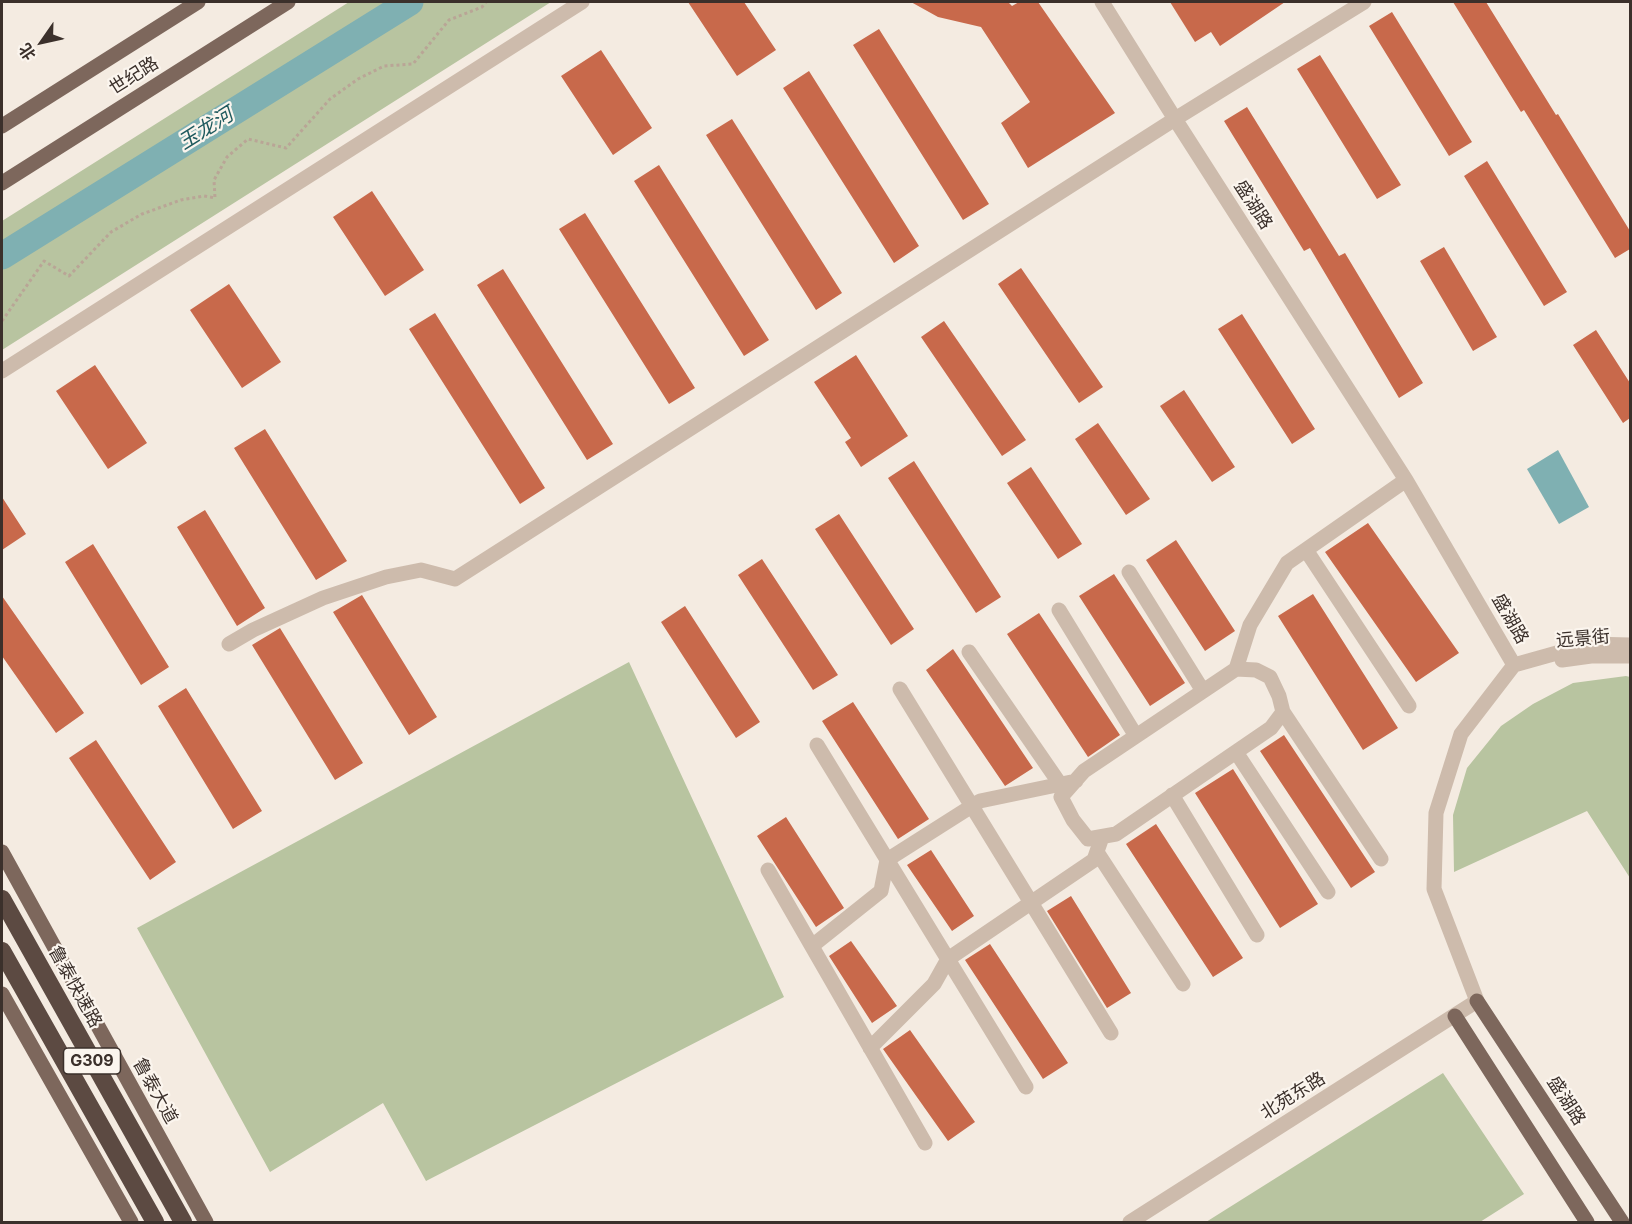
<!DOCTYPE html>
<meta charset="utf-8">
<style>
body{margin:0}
#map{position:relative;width:1632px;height:1224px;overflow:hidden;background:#f4ebe1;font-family:Inter,"Noto Sans SC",sans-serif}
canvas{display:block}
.frame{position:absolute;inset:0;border:3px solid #3b302b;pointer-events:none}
.north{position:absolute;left:12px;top:12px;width:60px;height:60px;-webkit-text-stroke:4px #fbf5ee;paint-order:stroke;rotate:236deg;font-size:16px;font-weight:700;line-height:24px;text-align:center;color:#3b302b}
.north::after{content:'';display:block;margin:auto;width:21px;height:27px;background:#3b302b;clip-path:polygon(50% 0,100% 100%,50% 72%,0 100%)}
</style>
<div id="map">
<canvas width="1632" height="1224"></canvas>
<div class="frame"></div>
<div class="north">北</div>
</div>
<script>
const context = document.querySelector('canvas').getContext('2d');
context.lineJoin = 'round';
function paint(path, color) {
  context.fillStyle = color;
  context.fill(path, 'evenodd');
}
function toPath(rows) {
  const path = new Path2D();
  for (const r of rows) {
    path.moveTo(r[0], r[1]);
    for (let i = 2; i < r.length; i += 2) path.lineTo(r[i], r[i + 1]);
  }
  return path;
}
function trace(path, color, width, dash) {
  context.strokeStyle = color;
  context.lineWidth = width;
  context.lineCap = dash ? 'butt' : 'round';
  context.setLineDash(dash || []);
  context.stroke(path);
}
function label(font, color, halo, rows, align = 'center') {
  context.font = font + ' Inter,"Noto Sans SC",sans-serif';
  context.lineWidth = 4.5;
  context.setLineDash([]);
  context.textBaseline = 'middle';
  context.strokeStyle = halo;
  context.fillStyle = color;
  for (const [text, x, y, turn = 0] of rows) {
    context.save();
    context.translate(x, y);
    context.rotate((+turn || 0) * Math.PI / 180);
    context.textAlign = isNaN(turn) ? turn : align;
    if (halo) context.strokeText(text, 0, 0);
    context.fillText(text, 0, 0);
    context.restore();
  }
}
paint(toPath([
 [349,2,551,2,2,350,2,221],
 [629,662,784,997,426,1181,383,1103,270,1172,137,928],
 [1626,676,1630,677,1630,878,1587,811,1454,872,1453,815,1467,768,1501,726,1533,704,1573,683],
 [1443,1073,1524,1194,1480,1222,1206,1222]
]), '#b8c4a0');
paint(toPath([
 [1558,450,1589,507,1559,524,1527,469]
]), '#7fb0b2');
trace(toPath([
 [2,256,410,2]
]), '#7fb0b2', 27);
paint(toPath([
 [688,2,744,2,776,50,737,76],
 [911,2,1008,2,1012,6,1019,2,1038,2,1115,113,1028,168,1001,123,1030,102,981,27,938,17],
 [1170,2,1285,2,1220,46,1211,32,1195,42],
 [1453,2,1486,2,1556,115,1558,114,1630,231,1630,249,1615,258,1524,110,1521,112],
 [1392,12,1472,142,1449,156,1369,26],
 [879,29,989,204,963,220,853,45],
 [601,50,652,128,613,155,561,76],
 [1320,55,1401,185,1377,199,1297,69],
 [809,71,919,246,894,263,783,88],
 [1247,107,1339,256,1345,253,1423,383,1399,398,1310,248,1304,251,1224,121],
 [732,119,842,293,816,310,706,135],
 [1487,161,1567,292,1544,306,1464,176],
 [659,165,769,340,744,356,634,181],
 [372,191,424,270,385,296,333,217],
 [585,213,695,388,669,404,559,229],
 [1444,247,1497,337,1473,351,1420,261],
 [1021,268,1103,387,1079,403,998,284],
 [503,269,613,444,587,460,477,285],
 [229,284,281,362,242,388,190,310],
 [435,313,545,488,520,504,409,329],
 [1242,314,1315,429,1292,444,1218,329],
 [944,321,1026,440,1002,456,921,337],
 [1596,330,1630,383,1630,418,1623,423,1573,345],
 [856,355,908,436,861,467,845,442,851,438,814,382],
 [95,365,147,443,108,469,56,391],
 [1184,390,1235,467,1212,482,1160,406],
 [1098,423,1150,499,1126,515,1075,439],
 [265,429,347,561,316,580,234,448],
 [914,461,1001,597,976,613,888,478],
 [1031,467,1082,544,1058,559,1007,483],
 [2,497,26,534,2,550],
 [205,510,265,608,237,626,177,527],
 [839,514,914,629,891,645,815,529],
 [1368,523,1459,653,1416,682,1325,552],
 [1176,540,1235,631,1205,651,1146,560],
 [93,544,169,667,141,685,65,562],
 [762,559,838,675,813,690,738,575],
 [1114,574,1185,683,1150,706,1079,596],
 [1313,594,1398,728,1363,750,1278,616],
 [362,595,437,717,409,735,333,612],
 [2,596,84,713,56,733,2,656],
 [685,606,760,722,736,738,661,622],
 [1039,613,1120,735,1088,757,1007,634],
 [280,628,363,763,335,780,252,645],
 [953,649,1033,768,1005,786,926,670],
 [186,688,262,811,233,829,158,706],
 [853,702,929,819,898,839,822,721],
 [1284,735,1375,872,1351,888,1260,751],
 [96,740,176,862,150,880,69,758],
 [1233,769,1318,904,1280,928,1195,793],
 [786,817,844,908,816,927,757,836],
 [1156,824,1243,958,1213,977,1126,844],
 [931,850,974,916,952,931,907,865],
 [1071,896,1131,993,1107,1008,1047,911],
 [851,941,897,1006,872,1023,829,956],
 [990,944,1068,1063,1043,1079,965,960],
 [910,1030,975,1122,948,1141,883,1049]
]), '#c8694b');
trace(toPath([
 [2,321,44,261,69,276,111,232,142,214,181,200,204,196,215,198,214,180,227,157,248,139,286,148,330,99,358,79,384,66,413,64,449,20,482,7,486,2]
]), '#b9a596', 3, [3, 3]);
trace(toPath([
 [1102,2,1175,119,1406,480,1514,665],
 [2,371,582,2],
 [1306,550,1409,706],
 [1129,572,1203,691],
 [1059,610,1136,736],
 [229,644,253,630,323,598,386,577,421,570,455,579,1175,119,1364,2],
 [969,652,1060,784],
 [1562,660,1591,656,1630,656],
 [1514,665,1589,644,1630,645],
 [1236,669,1256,670,1270,677,1279,696,1283,712,1271,728,1116,834,1088,839,1073,820,1061,797,1084,771,1236,669,1250,625,1287,563,1406,480],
 [900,689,1111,1033],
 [1283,712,1381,859],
 [817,745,1026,1087],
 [1236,752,1328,892],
 [1172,795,1257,935],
 [1097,852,1183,984],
 [768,870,925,1143],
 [812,946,881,891,887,860,972,806,980,801,1076,781],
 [870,1048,934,984,948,959,1094,860,1102,837],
 [1130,1222,1477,1001,1434,889,1436,813,1461,734,1514,665]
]), '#cdbbac', 15);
trace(toPath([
 [2,126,198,2],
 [2,183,288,2],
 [2,852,206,1222],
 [2,994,131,1222],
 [1477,1001,1622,1222],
 [1455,1016,1587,1222]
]), '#7d675c', 15);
trace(toPath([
 [2,899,183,1222],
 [2,951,155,1222]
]), '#5c4a42', 18);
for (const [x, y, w] of [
 [92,1061,57]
]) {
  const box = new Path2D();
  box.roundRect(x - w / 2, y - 13, w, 26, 4.5);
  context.fillStyle = '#fbf5ee';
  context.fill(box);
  trace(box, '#3b302b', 1.5);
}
label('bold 16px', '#3b302b', null, [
 ["G309",92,1061]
]);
label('18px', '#3b302b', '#fbf5ee', [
 ["世纪路",134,76,-32],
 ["盛湖路",1253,205,57],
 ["盛湖路",1510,619,60],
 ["远景街",1583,639,-5],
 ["鲁泰快速路",75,987,61],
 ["鲁泰大道",155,1091,61],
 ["北苑东路",1293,1096,-32],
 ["盛湖路",1566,1101,57]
]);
label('italic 20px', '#1f5a5e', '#fbf5ee', [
 ["玉龙河",206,129,-32]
]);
</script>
